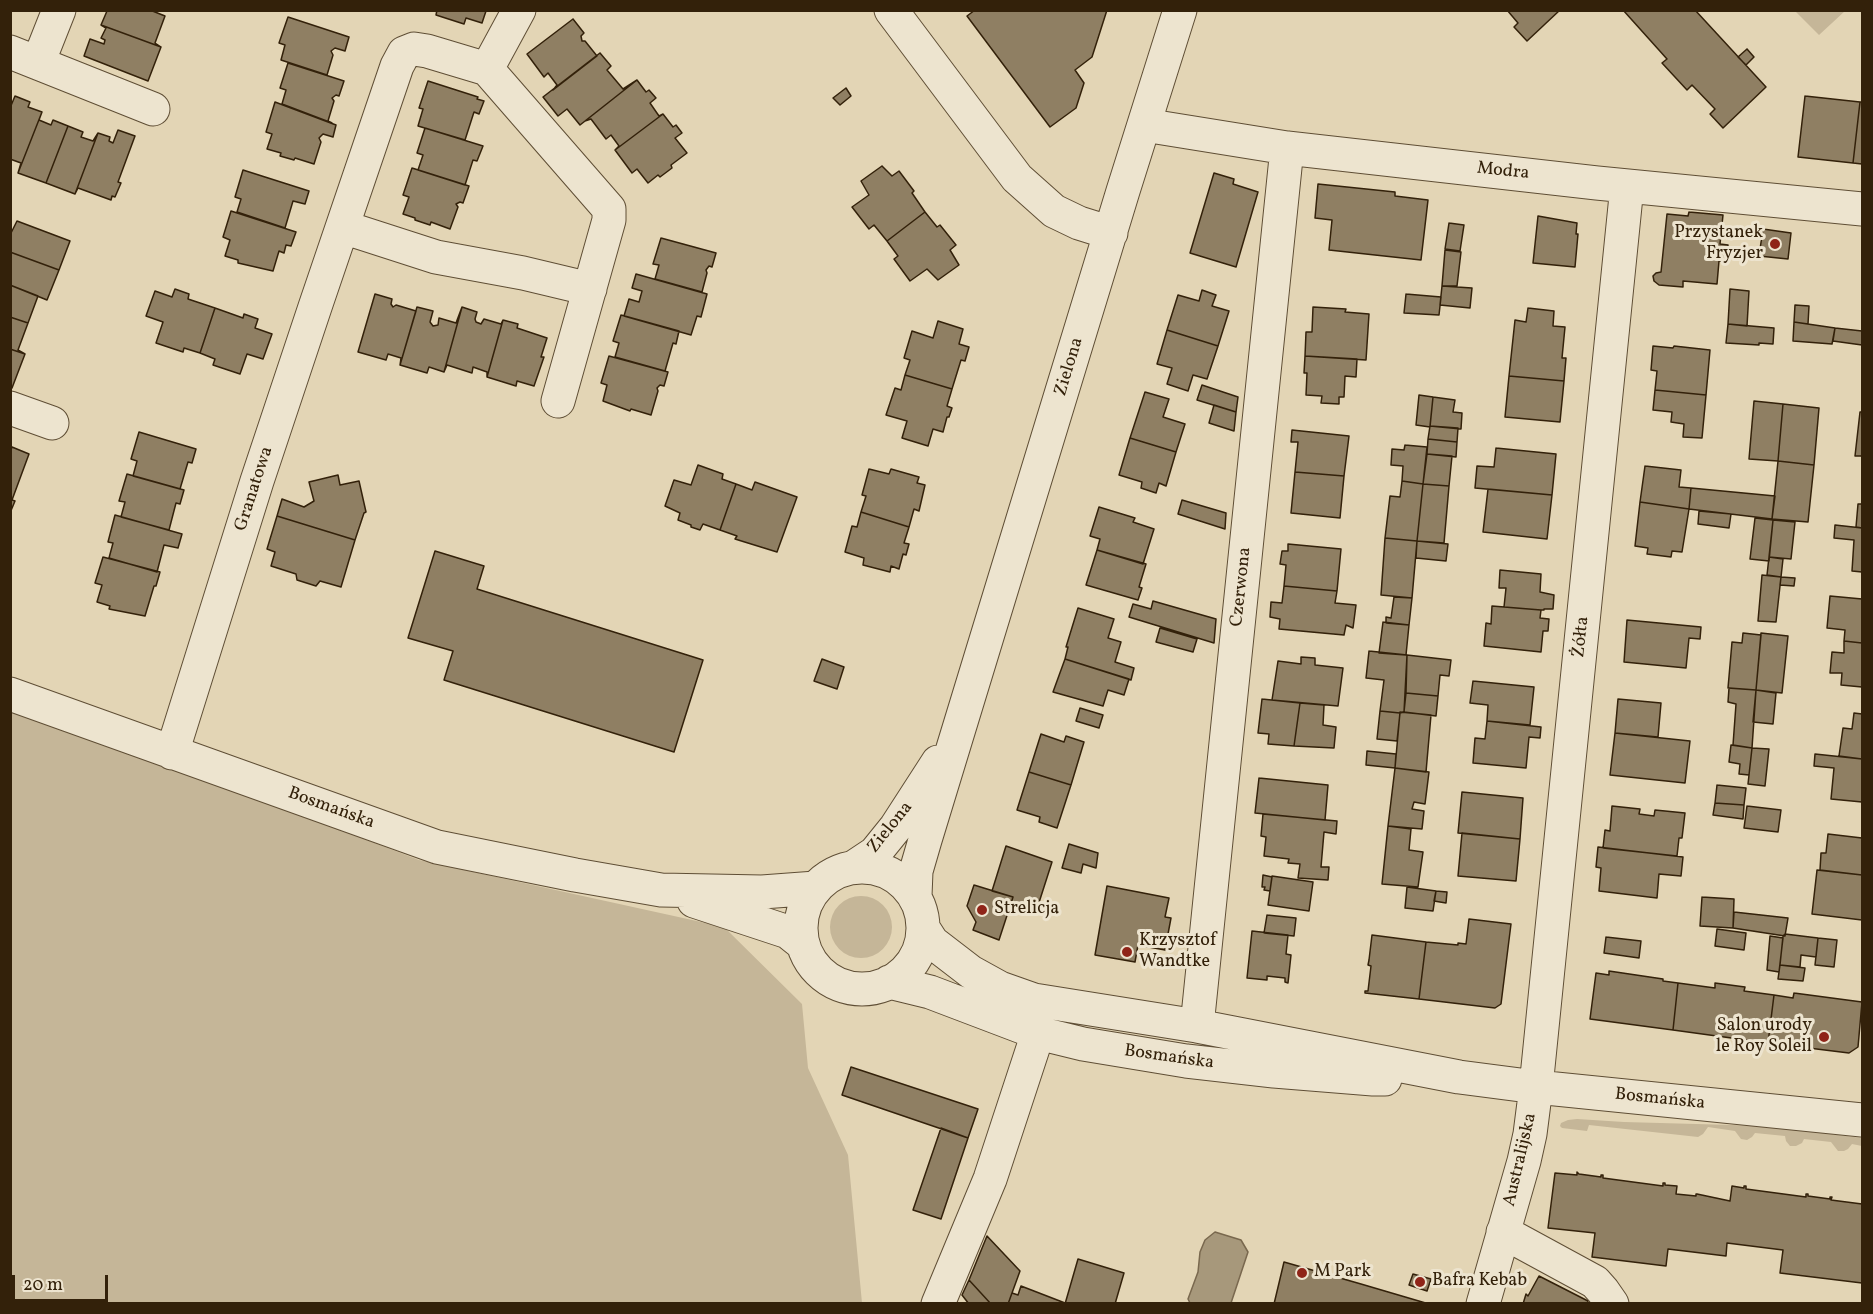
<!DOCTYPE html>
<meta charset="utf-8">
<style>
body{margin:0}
#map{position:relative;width:1873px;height:1314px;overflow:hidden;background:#e3d5b5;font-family:Vollkorn,serif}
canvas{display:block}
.frame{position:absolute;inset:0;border:12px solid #33210a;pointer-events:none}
.scale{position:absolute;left:12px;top:1275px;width:96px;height:27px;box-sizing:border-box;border:3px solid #33210a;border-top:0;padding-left:8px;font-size:18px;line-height:21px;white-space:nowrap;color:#33210a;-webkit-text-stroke:4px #ede4cf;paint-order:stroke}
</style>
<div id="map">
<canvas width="1873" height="1314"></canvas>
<div class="frame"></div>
<div class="scale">20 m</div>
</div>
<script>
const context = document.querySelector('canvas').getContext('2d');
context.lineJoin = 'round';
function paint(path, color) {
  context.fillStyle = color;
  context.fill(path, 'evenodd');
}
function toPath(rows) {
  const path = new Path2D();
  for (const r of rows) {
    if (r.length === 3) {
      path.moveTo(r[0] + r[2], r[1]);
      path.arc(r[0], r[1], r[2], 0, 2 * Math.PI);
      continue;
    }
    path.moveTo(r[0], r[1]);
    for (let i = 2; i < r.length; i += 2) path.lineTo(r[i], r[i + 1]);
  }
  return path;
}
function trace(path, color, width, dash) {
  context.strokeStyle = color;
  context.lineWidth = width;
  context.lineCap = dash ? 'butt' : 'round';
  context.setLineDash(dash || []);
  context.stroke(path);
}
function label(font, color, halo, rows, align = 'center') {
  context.font = font + ' Vollkorn,serif';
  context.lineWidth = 6;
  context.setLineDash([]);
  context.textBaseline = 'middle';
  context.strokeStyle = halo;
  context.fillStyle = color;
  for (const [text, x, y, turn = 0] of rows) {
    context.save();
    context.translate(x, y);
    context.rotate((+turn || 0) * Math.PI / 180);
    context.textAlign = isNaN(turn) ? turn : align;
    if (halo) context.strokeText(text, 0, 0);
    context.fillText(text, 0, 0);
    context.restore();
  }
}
paint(toPath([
 [1795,11,1845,11,1819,35],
 [10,703,419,860,724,927,802,1004,808,1068,848,1155,862,1303,11,1303],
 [861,927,31],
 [1577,1119,1624,1122,1768,1126,1862,1138,1862,1146,1852,1144,1848,1149,1844,1151,1838,1151,1831,1142,1804,1139,1802,1143,1796,1146,1790,1146,1786,1141,1785,1136,1755,1133,1752,1137,1747,1140,1741,1139,1735,1131,1708,1127,1703,1134,1698,1137,1589,1125,1587,1131,1562,1128,1560,1126,1561,1123,1568,1120]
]), '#c5b698');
const water = toPath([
 [1215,1232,1241,1240,1248,1252,1231,1303,1190,1303,1188,1299,1198,1272,1200,1252,1205,1240,1215,1232]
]);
paint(water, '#a7987b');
trace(water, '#79684e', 1.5);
const building = toPath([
 [104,10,150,10,165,16,155,43,161,47,101,25,107,11,104,10],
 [437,10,488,10,486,11,482,23,466,18,464,24,436,15,437,10],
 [975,10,1107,10,1092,57,1075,70,1084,83,1076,108,1050,127,967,16,975,10],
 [1507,10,1560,10,1527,41,1514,27,1518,23,1507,10],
 [1623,10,1695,10,1766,87,1723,128,1710,114,1715,109,1692,85,1687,90,1662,63,1667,59,1623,10],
 [288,17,349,37,345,51,335,48,331,51,333,55,327,75,281,60,285,45,279,43,288,17],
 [573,19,584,33,581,36,582,41,585,41,597,56,553,90,557,85,548,73,544,77,527,54,573,19],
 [101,25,161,47,148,81,84,56,90,39,104,44,105,40,101,38,106,28,101,25],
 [1747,49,1754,57,1746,65,1738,57,1747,49],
 [600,53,611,66,607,70,623,89,637,80,580,125,567,109,558,116,543,97,600,53],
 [288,63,344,81,339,96,336,95,332,98,334,101,328,121,332,123,282,104,286,90,280,88,288,63],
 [637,80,646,92,649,90,656,98,650,103,659,116,663,114,615,150,619,146,611,135,606,139,591,119,585,121,637,80],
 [428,81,478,97,477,99,484,101,479,114,474,112,465,140,418,126,423,109,419,108,428,81],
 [846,88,851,96,840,105,833,98,846,88],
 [15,96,30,102,28,107,42,112,18,173,21,163,10,159,10,108,15,96],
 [1805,96,1860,102,1853,163,1798,157,1805,96],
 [275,102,336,125,333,137,323,134,319,138,321,142,314,164,295,158,294,160,280,156,281,153,267,149,272,134,266,132,275,102],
 [1860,102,1862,102,1862,164,1853,163,1860,102],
 [42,112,39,120,51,125,53,120,68,126,46,183,18,173,42,112],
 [663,114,673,127,676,125,682,133,675,138,687,153,671,165,672,168,660,177,658,175,648,183,637,169,632,173,615,150,663,114],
 [68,126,83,132,81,137,93,141,98,133,75,194,46,183,68,126],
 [425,128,483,146,477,161,473,160,465,185,418,170,423,155,417,153,425,128],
 [118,130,135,136,118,182,121,183,115,197,112,196,111,200,78,188,75,194,98,133,110,137,109,141,113,143,118,130],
 [882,166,892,176,899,171,914,191,912,193,925,212,887,241,874,225,869,229,852,207,869,195,861,181,882,166],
 [412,168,469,186,463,203,460,202,456,204,458,207,450,229,431,222,430,225,415,220,415,218,403,214,409,197,403,195,412,168],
 [243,170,309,191,305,204,293,201,285,228,237,212,241,199,235,197,243,170],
 [1214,173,1234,179,1233,184,1258,192,1236,267,1190,253,1214,173],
 [1318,184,1395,192,1395,196,1428,200,1421,260,1329,250,1332,220,1315,218,1318,184],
 [231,211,296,232,291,246,286,245,284,253,279,251,273,271,238,263,238,260,225,256,230,240,223,237,231,211],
 [925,212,937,227,940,225,956,245,950,250,959,265,938,280,927,269,910,281,894,259,898,256,887,241,925,212],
 [1689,212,1723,215,1720,244,1728,245,1726,261,1719,261,1717,284,1683,281,1683,287,1659,285,1654,281,1653,276,1656,273,1661,272,1667,214,1688,216,1689,212],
 [1538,216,1577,223,1576,234,1578,234,1575,267,1533,263,1538,216],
 [17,221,70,241,59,270,10,252,10,235,17,221],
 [1449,223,1464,225,1460,251,1445,249,1449,223],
 [1763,229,1791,233,1788,259,1759,256,1763,229],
 [661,238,716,253,712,267,709,266,706,270,707,273,702,292,655,279,659,265,653,264,661,238],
 [1445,250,1461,252,1457,286,1442,286,1445,250],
 [10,252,59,270,47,300,10,285,10,252],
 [636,274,707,294,701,317,697,316,691,335,624,316,629,299,639,302,642,291,632,288,636,274],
 [10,285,38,296,28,323,10,317,10,285],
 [1442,286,1472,288,1470,308,1440,305,1442,286],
 [175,289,189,294,188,299,215,308,200,353,184,348,183,352,156,343,163,322,146,316,155,291,172,297,175,289],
 [1730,289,1749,291,1747,326,1728,324,1730,289],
 [1202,290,1216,295,1212,306,1229,311,1218,346,1167,330,1178,295,1199,301,1202,290],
 [375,294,392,299,391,304,393,307,396,305,416,311,400,365,401,358,388,354,386,360,358,352,375,294],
 [1406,294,1441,297,1439,315,1404,313,1406,294],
 [1795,305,1809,306,1808,324,1794,322,1795,305],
 [417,307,433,311,430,322,433,326,438,325,439,318,456,323,462,307,444,372,429,367,427,373,400,365,417,307],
 [462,307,477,312,475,319,476,322,481,324,484,319,501,324,503,320,487,377,487,372,473,367,472,373,447,365,444,372,462,307],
 [1313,307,1346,309,1345,312,1369,314,1366,360,1305,356,1306,332,1312,332,1313,307],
 [215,308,243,318,244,314,258,319,255,328,272,334,263,359,247,354,240,374,213,365,215,359,200,353,215,308],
 [1528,308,1554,311,1553,326,1565,327,1562,358,1566,358,1564,381,1509,376,1515,320,1526,322,1528,308],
 [621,315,679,331,676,344,673,343,665,371,615,357,619,343,613,341,621,315],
 [10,317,28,323,18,350,25,354,10,349,10,317],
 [503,320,518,324,517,328,547,338,541,357,544,357,534,386,517,381,516,386,487,377,503,320],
 [938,321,963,329,959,344,969,347,965,361,961,360,952,389,905,375,910,360,904,358,912,331,933,338,938,321],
 [1794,322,1835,328,1832,344,1793,341,1794,322],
 [1728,324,1774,328,1773,344,1759,343,1759,345,1726,343,1728,324],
 [1835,328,1862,331,1862,345,1833,341,1835,328],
 [1167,330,1218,346,1207,379,1193,375,1188,391,1167,384,1172,368,1157,364,1167,330],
 [1653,346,1673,348,1674,346,1710,350,1706,395,1655,390,1657,371,1651,370,1653,346],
 [10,349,25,354,12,388,10,387,10,349],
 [609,356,668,372,664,386,660,385,657,388,658,391,651,415,631,409,630,411,603,401,607,385,601,383,609,356],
 [1305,356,1357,359,1356,377,1345,376,1344,397,1339,397,1339,404,1321,403,1322,396,1306,395,1307,373,1304,373,1305,356],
 [905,375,952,389,947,406,952,408,949,417,947,417,943,432,933,429,928,446,902,438,907,421,886,415,895,388,901,390,905,375],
 [1509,376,1564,381,1560,422,1505,417,1509,376],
 [1202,385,1238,397,1236,412,1197,400,1202,385],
 [1655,390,1706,395,1702,438,1683,437,1684,424,1671,422,1672,412,1653,410,1655,390],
 [1145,392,1169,399,1163,417,1185,424,1176,452,1130,438,1145,392],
 [1419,395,1433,397,1430,427,1416,425,1419,395],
 [1433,397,1455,400,1453,412,1462,413,1461,429,1430,426,1433,397],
 [1754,401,1783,404,1778,461,1749,459,1754,401],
 [1783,404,1819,408,1814,465,1778,461,1783,404],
 [1214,405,1236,412,1234,431,1209,423,1214,405],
 [1860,412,1862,412,1862,456,1855,456,1860,412],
 [1430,426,1458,428,1457,442,1428,439,1430,426],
 [1292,430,1349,436,1344,476,1295,472,1298,442,1291,442,1292,430],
 [139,432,196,449,192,463,188,462,180,489,133,476,137,461,131,459,139,432],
 [1130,438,1176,452,1166,486,1159,483,1156,493,1141,488,1142,482,1119,475,1130,438],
 [1428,439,1457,442,1456,457,1427,454,1428,439],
 [1405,445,1427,447,1423,484,1402,481,1403,466,1391,465,1392,449,1404,450,1405,445],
 [12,447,29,454,12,500,15,501,10,513,10,452,12,447],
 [1496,448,1556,454,1552,495,1475,488,1477,466,1494,467,1496,448],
 [1427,454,1452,456,1449,486,1423,484,1427,454],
 [1778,461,1814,465,1808,522,1772,519,1778,461],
 [698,465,723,474,722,479,736,484,720,530,703,524,700,530,691,527,691,525,678,520,680,513,665,506,674,480,691,485,698,465],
 [1645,466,1681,470,1679,487,1691,488,1689,509,1640,502,1645,466],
 [869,469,889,474,891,469,919,477,917,483,925,485,919,511,914,509,909,527,861,512,866,496,862,495,869,469],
 [1295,472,1344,476,1340,518,1291,513,1295,472],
 [127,474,184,490,180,504,176,503,169,530,121,517,125,502,119,501,127,474],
 [338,475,340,485,359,481,366,512,364,513,355,540,277,516,282,499,304,507,314,501,309,482,338,475],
 [1402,481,1423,484,1417,541,1385,538,1390,496,1400,497,1402,481],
 [755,482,797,497,777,552,735,539,737,536,720,530,736,484,752,490,755,482],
 [1423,484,1449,486,1444,543,1417,541,1423,484],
 [1691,488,1775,496,1772,519,1689,509,1691,488],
 [1488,489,1552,495,1547,539,1483,532,1488,489],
 [1182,500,1226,513,1225,529,1178,514,1182,500],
 [1640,502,1689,509,1682,552,1672,551,1671,557,1647,554,1648,548,1635,546,1640,502],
 [1858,504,1862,504,1862,528,1856,527,1858,504],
 [1099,507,1135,518,1133,522,1154,529,1143,564,1097,550,1100,539,1090,536,1099,507],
 [1699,511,1731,514,1729,528,1698,524,1699,511],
 [861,512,909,527,904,543,909,544,906,555,903,554,899,569,891,566,890,572,863,565,864,558,845,552,852,526,857,527,861,512],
 [115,515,182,534,178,548,164,545,157,572,109,558,113,543,108,542,115,515],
 [277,516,355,540,341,587,320,581,316,586,297,580,296,574,271,566,275,552,267,549,277,516],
 [1755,518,1773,520,1769,561,1750,559,1755,518],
 [1773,520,1795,522,1791,559,1769,557,1773,520],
 [1835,525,1862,528,1862,572,1852,571,1854,540,1834,538,1835,525],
 [1385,538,1417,541,1412,598,1381,595,1385,538],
 [1417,541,1448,544,1446,561,1416,558,1417,541],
 [1288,544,1341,549,1337,591,1284,586,1286,565,1280,564,1282,551,1288,551,1288,544],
 [1097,550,1146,564,1139,587,1142,588,1138,600,1086,585,1097,550],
 [435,551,484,566,477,589,703,660,674,752,444,680,453,651,408,638,435,551],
 [103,557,160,572,156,586,154,586,145,616,109,609,110,606,97,602,102,585,95,583,103,557],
 [1769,557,1783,559,1781,577,1767,575,1769,557],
 [1500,570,1541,574,1540,592,1554,595,1553,609,1544,609,1544,610,1541,610,1504,607,1506,588,1499,588,1500,570],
 [1762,575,1781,577,1776,622,1758,621,1762,575],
 [1781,577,1795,578,1794,586,1780,585,1781,577],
 [1284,586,1337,591,1335,603,1356,605,1353,628,1346,625,1344,635,1279,629,1280,619,1270,617,1271,602,1282,603,1284,586],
 [1830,596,1862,599,1862,643,1844,641,1845,630,1827,628,1830,596],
 [1394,597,1412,598,1409,625,1386,623,1386,617,1391,618,1394,597],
 [1153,601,1216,619,1214,643,1129,617,1133,604,1151,609,1153,601],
 [1492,606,1541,610,1540,618,1549,619,1548,631,1543,631,1541,652,1484,646,1486,623,1491,624,1492,606],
 [1078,608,1114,619,1108,638,1121,642,1115,662,1134,668,1131,680,1065,659,1068,647,1066,647,1078,608],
 [1627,620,1701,627,1700,639,1689,638,1686,668,1624,662,1627,620],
 [1383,622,1409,625,1406,655,1379,653,1383,622],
 [1160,628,1197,639,1193,652,1156,642,1160,628],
 [1743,633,1761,635,1756,690,1728,688,1732,642,1742,643,1743,633],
 [1761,633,1788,636,1782,693,1756,690,1761,633],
 [1844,641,1862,643,1862,687,1841,685,1842,673,1830,673,1832,652,1844,653,1844,641],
 [1369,651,1407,655,1404,712,1400,713,1380,711,1384,680,1366,678,1369,651],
 [1407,655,1451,660,1449,676,1440,675,1438,696,1406,693,1407,655],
 [1301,657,1315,658,1315,665,1343,668,1338,706,1272,700,1278,661,1301,664,1301,657],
 [822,659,844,667,837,689,814,681,822,659],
 [1065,659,1129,679,1124,695,1108,690,1103,706,1053,692,1065,659],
 [1473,681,1534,687,1530,725,1487,721,1488,705,1470,703,1473,681],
 [1729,688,1756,690,1752,748,1733,745,1736,704,1728,702,1729,688],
 [1756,690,1776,693,1773,724,1753,722,1756,690],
 [1406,693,1438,696,1436,716,1404,712,1406,693],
 [1262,699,1300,703,1294,746,1268,744,1269,734,1258,733,1262,699],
 [1618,699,1661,703,1658,737,1615,733,1618,699],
 [1300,703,1324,705,1323,725,1336,727,1334,748,1294,746,1300,703],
 [1080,708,1103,715,1099,728,1076,721,1080,708],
 [1380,711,1400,713,1397,741,1377,739,1380,711],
 [1400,712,1431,715,1426,772,1395,768,1400,712],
 [1854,713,1862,714,1862,759,1839,756,1843,728,1852,729,1854,713],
 [1487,721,1541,727,1540,738,1529,737,1526,768,1473,763,1475,738,1485,739,1487,721],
 [1615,733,1690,741,1685,783,1610,775,1615,733],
 [1041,734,1064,742,1066,736,1084,742,1071,785,1029,772,1041,734],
 [1731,745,1752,748,1749,775,1739,774,1740,764,1729,762,1731,745],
 [1752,748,1769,749,1765,786,1748,784,1752,748],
 [1367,751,1396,754,1395,768,1366,765,1367,751],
 [1815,754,1862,759,1862,802,1831,799,1834,768,1814,766,1815,754],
 [1395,768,1429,772,1425,804,1414,802,1412,809,1424,811,1422,829,1388,826,1395,768],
 [1029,772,1071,785,1057,828,1039,822,1040,817,1017,810,1029,772],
 [1259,778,1328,785,1325,820,1255,813,1259,778],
 [1717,785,1746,788,1744,805,1715,803,1717,785],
 [1462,792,1523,798,1520,839,1458,833,1462,792],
 [1715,803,1744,805,1743,819,1713,815,1715,803],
 [1612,806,1640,809,1639,814,1654,816,1655,810,1685,813,1682,838,1679,838,1677,856,1603,848,1605,830,1610,831,1612,806],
 [1747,806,1781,810,1778,832,1744,828,1747,806],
 [1263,814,1337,821,1336,834,1324,832,1321,867,1329,867,1328,880,1298,878,1300,864,1288,863,1289,859,1264,856,1266,837,1261,836,1263,814],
 [1388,826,1411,829,1409,850,1423,852,1418,887,1382,884,1388,826],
 [1462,833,1520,839,1516,881,1458,876,1462,833],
 [1828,834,1862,838,1862,875,1820,870,1821,853,1826,853,1828,834],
 [1069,844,1098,853,1096,868,1083,864,1081,873,1062,868,1069,844],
 [1006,846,1052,862,1035,915,1010,907,1013,897,992,891,1006,846],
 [1598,847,1683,857,1681,876,1659,874,1657,898,1599,891,1601,868,1596,867,1598,847],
 [1817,870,1862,875,1862,920,1812,914,1817,870],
 [1263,875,1272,877,1270,891,1264,890,1265,887,1262,887,1263,875],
 [1272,876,1313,882,1309,911,1268,905,1272,876],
 [974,885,1013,897,999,940,973,930,976,922,967,906,974,885],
 [1107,886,1169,898,1165,917,1171,918,1165,950,1138,945,1135,962,1095,955,1107,886],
 [1407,887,1436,891,1433,911,1405,908,1407,887],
 [1436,891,1447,892,1446,903,1434,901,1436,891],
 [1702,897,1734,899,1733,928,1700,926,1702,897],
 [1734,912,1788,918,1785,936,1733,928,1734,912],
 [1267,915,1296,918,1294,936,1264,933,1267,915],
 [1469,919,1511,924,1501,1004,1495,1008,1419,999,1426,942,1458,945,1458,943,1466,944,1469,919],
 [1717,929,1746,933,1744,950,1715,946,1717,929],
 [1252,931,1288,935,1286,954,1291,955,1288,983,1285,982,1285,978,1267,976,1267,980,1247,978,1252,931],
 [1785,934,1818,938,1816,957,1801,955,1800,967,1780,965,1783,936,1785,934],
 [1372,935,1426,942,1419,999,1365,993,1365,991,1368,991,1371,966,1368,965,1369,960,1372,935],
 [1770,936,1783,938,1779,972,1767,970,1770,936],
 [1606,937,1641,941,1639,958,1604,953,1606,937],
 [1818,938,1837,940,1834,967,1815,965,1818,938],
 [1780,965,1805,968,1803,981,1778,979,1780,965],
 [1609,971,1663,979,1663,981,1678,983,1673,1030,1590,1019,1596,973,1609,975,1609,971],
 [1678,983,1715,988,1715,983,1745,987,1744,991,1774,995,1768,1043,1673,1030,1678,983],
 [1794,993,1862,1002,1858,1047,1849,1053,1768,1043,1774,995,1793,998,1794,993],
 [851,1067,978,1109,968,1138,842,1095,851,1067],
 [941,1128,968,1138,941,1219,913,1210,941,1128],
 [1577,1172,1579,1174,1601,1177,1601,1175,1603,1175,1603,1178,1663,1186,1663,1183,1665,1183,1665,1185,1677,1186,1676,1194,1696,1196,1696,1194,1697,1194,1730,1201,1732,1186,1744,1188,1744,1186,1746,1186,1746,1189,1806,1197,1806,1194,1808,1194,1808,1196,1830,1199,1830,1197,1832,1197,1831,1200,1862,1204,1862,1283,1780,1273,1783,1250,1727,1243,1726,1256,1668,1249,1666,1266,1592,1257,1595,1233,1548,1228,1555,1173,1577,1175,1577,1172],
 [987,1236,1020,1271,1008,1304,991,1304,969,1280,987,1236],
 [1078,1259,1124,1273,1115,1304,1065,1304,1078,1259],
 [1284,1262,1361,1284,1429,1304,1274,1304,1284,1262],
 [1413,1274,1431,1279,1427,1291,1409,1285,1413,1274],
 [1539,1276,1588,1301,1587,1304,1523,1304,1526,1294,1528,1296,1539,1276],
 [969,1280,991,1304,969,1304,962,1295,969,1280],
 [1021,1286,1065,1303,1065,1304,1008,1304,1012,1293,1018,1295,1021,1286]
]);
paint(building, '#8f7f63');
trace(building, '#33210a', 1.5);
const minor = toPath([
 [891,10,1017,178,1054,211,1079,223,1111,233],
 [10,52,153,109],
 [38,63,59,10],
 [487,69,519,10],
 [1144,125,1287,148,1597,183,1862,209],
 [343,227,436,257,523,273,590,289],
 [10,408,52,423],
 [10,694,437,847,575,875,661,890,762,892,816,888],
 [172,753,257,481,315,307,397,66,404,53,414,49,427,51,487,69,609,209,609,220,558,401],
 [854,867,875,853,896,827,938,762],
 [862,928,61],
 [915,896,916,871,925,840,1123,191,1180,10],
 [694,901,788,932,803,944],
 [923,928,932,942,971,972,1000,988,1034,1000,1197,1026,1459,1077,1536,1087,1862,1120],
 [889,982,930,992,1038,1033,1083,1044,1186,1061,1274,1071,1373,1079,1385,1079],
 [1197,1026,1287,148],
 [1503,1232,1595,1282,1603,1291,1612,1304],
 [938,1304,990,1179,1038,1033],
 [1483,1304,1524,1161,1530,1134,1536,1087,1627,186]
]);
trace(minor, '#5f4e35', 35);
trace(minor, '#ede4cf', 33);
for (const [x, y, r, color] of [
 [1775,244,6,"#8f2418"],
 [982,910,6,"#8f2418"],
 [1127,952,6,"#8f2418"],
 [1824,1037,6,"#8f2418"],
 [1302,1273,6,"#8f2418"],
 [1420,1282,6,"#8f2418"]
]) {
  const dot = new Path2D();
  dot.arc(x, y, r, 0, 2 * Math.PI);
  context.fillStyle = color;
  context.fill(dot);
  trace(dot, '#ede4cf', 2);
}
label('18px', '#33210a', '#ede4cf', [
 ["Modra",1503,172,6],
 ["Zielona",1070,367,-73],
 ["Granatowa",255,489,-72],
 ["Czerwona",1242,587,-84],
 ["Żółta",1582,637,-84],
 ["Bosmańska",331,809,20],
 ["Zielona",891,828,-51],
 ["Bosmańska",1169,1058,8],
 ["Bosmańska",1660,1100,6],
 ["Australijska",1521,1160,-77]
]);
label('18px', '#33210a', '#ede4cf', [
 ["Przystanek",1763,234,"right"],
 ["Fryzjer",1763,255,"right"],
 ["Strelicja",994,910],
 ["Krzysztof",1139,942],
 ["Wandtke",1139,963],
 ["Salon urody",1812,1027,"right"],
 ["le Roy Soleil",1812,1048,"right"],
 ["M Park",1314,1273],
 ["Bafra Kebab",1432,1282]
], 'left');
</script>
